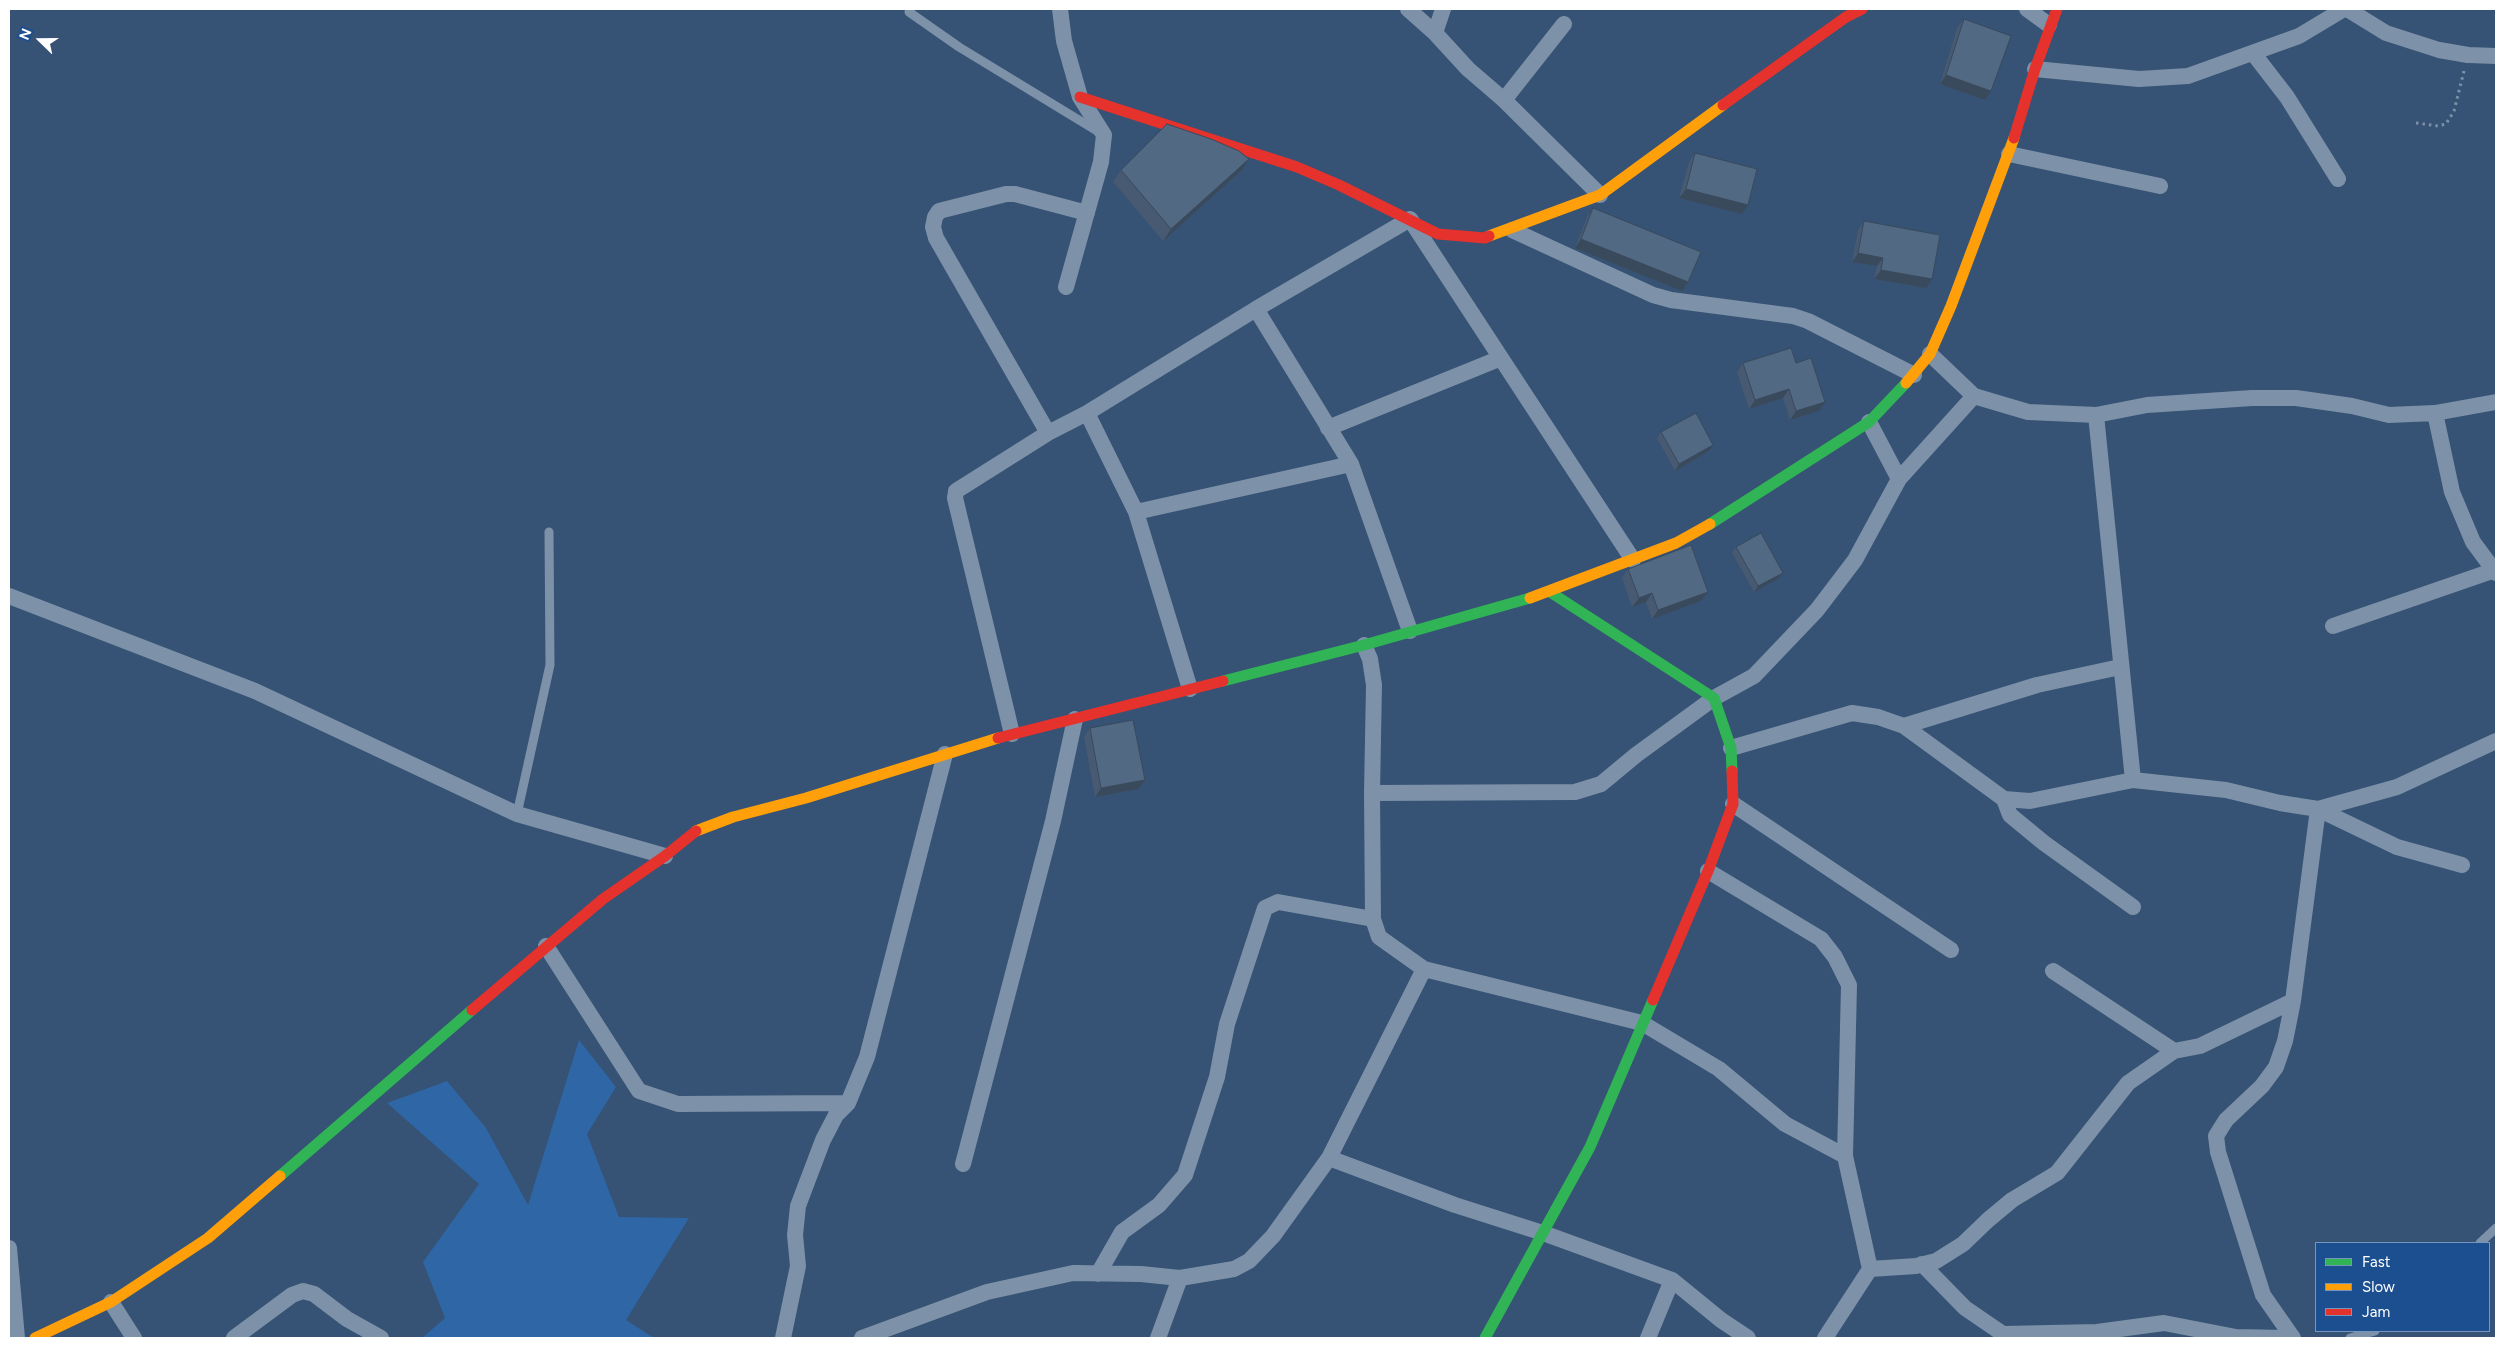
<!DOCTYPE html>
<style>
body{margin:0}
#map{position:relative;width:2505px;height:1347px;overflow:hidden;background:#365274;font-family:Figtree,sans-serif}
canvas{display:block}
.frame{position:absolute;inset:0;border:10px solid #fff;pointer-events:none}
.legend{position:absolute;left:2315px;top:1242px;width:175px;height:90px;box-sizing:border-box;background:#1b4f8f;border:1px solid #7695bc;margin:0;padding:6px 9px;list-style:none;font-size:15px;color:#fff}
.legend li{display:flex;align-items:center;gap:10px;height:25px}
.legend b{width:25px;border:1px solid #7695bc}
.north{position:absolute;left:15px;top:15px;width:50px;height:50px;-webkit-text-stroke:4px #1b4f8f;paint-order:stroke;rotate:292deg;font-size:14px;font-weight:700;line-height:20px;text-align:center;color:#fff}
.north::after{content:'';display:block;margin:auto;width:18px;height:22px;background:#fff;clip-path:polygon(50% 0,100% 100%,50% 72%,0 100%)}
</style>
<div id="map">
<canvas width="2505" height="1347"></canvas>
<div class="frame"></div>
<ul class="legend">
<li><b style="height:6px;background:#30b455"></b>Fast</li>
<li><b style="height:6px;background:#ff9f0a"></b>Slow</li>
<li><b style="height:6px;background:#e5322d"></b>Jam</li>
</ul>
<div class="north">N</div>
</div>
<script>
const context = document.querySelector('canvas').getContext('2d');
context.lineJoin = 'round';
function paint(path, color) {
  context.fillStyle = color;
  context.fill(path, 'evenodd');
}
function toPath(rows) {
  const path = new Path2D();
  for (const r of rows) {
    path.moveTo(r[0], r[1]);
    for (let i = 2; i < r.length; i += 2) path.lineTo(r[i], r[i + 1]);
  }
  return path;
}
function trace(path, color, width, dash) {
  context.strokeStyle = color;
  context.lineWidth = width;
  context.lineCap = dash ? 'butt' : 'round';
  context.setLineDash(dash || []);
  context.stroke(path);
}
paint(toPath([
 [579,1040,616,1087,587,1134,619,1217,689,1218,626,1320,654,1338,422,1338,445,1318,423,1262,479,1184,387,1103,447,1081,486,1128,528,1205]
]), '#2f66a5');
trace(toPath([
 [2416,123,2438,126,2446,124,2454,111,2464,71]
]), '#7d92a8', 3, [2.5, 4]);
trace(toPath([
 [909,12,959,47,1097,131],
 [517,814,550,665,549,532],
 [2480,1243,2496,1228],
 [2350,1338,2375,1331]
]), '#7d92a8', 9);
trace(toPath([
 [1060,9,1064,41,1080,97,1104,135,1101,162,1066,287],
 [1408,9,1435,33],
 [1443,9,1435,33,1468,69,1504,100,1600,195],
 [2027,9,2049,25],
 [2347,9,2386,33,2439,50,2468,55,2496,56],
 [2253,53,2287,97,2338,179],
 [2035,69,2139,79,2188,76,2299,36,2344,9],
 [1504,100,1564,24],
 [2009,154,2160,186],
 [1512,230,1653,295,1671,300,1793,316,1808,321,1914,375],
 [1256,309,1351,464,1410,631],
 [1930,354,1974,396,2028,412,2096,415,2147,405,2252,398,2296,398,2352,406,2389,415,2435,413,2496,402],
 [1087,413,1136,512,1190,689],
 [2435,413,2452,492,2473,542,2496,573],
 [2096,415,2133,780],
 [1328,428,1501,358],
 [1048,433,936,238,933,227,935,217,939,211,1006,194,1015,194,1087,213],
 [1899,479,1974,396],
 [1136,512,1351,464],
 [9,596,255,691,517,814,665,856],
 [2333,626,2495,570],
 [1364,645,1370,659,1374,685,1372,793,1373,919,1379,937,1424,969,1642,1023,1719,1069,1785,1124,1845,1156],
 [1904,726,2037,685,2120,667],
 [1012,734,955,498,956,491,1048,433,1087,413,1256,309,1410,219,1633,560],
 [1731,748,1852,713,1878,717,1904,726,2004,799,2030,801,2133,780,2226,790,2280,803,2318,809,2397,847,2462,865],
 [1372,793,1575,792,1601,784,1636,755,1714,698,1754,676,1817,610,1855,560,1899,479,1869,422],
 [2004,799,2010,815,2044,843,2133,907],
 [1733,804,1951,950],
 [2318,809,2397,787,2496,741],
 [1708,871,1821,939,1835,957,1849,985,1845,1156,1870,1269],
 [546,946,639,1091,678,1104,848,1103],
 [2053,971,2174,1051],
 [1329,1158,1455,1205,1543,1233,1672,1280,1721,1320,1748,1338],
 [963,1164,1053,821,1075,719],
 [9,1248,17,1338],
 [1922,1264,1965,1308,2003,1334,2097,1332,2164,1323,2236,1337,2285,1338],
 [1098,1274,1122,1232,1159,1205,1185,1175,1217,1077,1227,1024,1265,908,1278,902,1373,919],
 [111,1302,134,1338],
 [234,1338,292,1295,303,1291,314,1294,347,1319,381,1338],
 [783,1338,798,1266,795,1235,798,1206,823,1140,836,1115,848,1103,867,1057,945,754],
 [862,1338,987,1292,1073,1273,1141,1274,1180,1278,1234,1269,1249,1261,1273,1236,1329,1158,1424,969],
 [1158,1338,1180,1278],
 [1648,1338,1672,1280],
 [1825,1338,1870,1269,1916,1266,1936,1261,1963,1244,1988,1220,2012,1200,2057,1173,2128,1083,2174,1051,2200,1046,2293,1001],
 [2293,1338,2263,1295,2218,1152,2216,1136,2226,1120,2262,1086,2276,1067,2285,1041,2293,1001,2318,809]
]), '#7d92a8', 16);
trace(toPath([
 [1710,524,1869,422,1906,383],
 [1550,592,1714,698,1731,748,1732,771],
 [1223,681,1364,645,1530,598],
 [280,1176,472,1010],
 [1485,1338,1590,1147,1653,1000]
]), '#30b455', 11);
trace(toPath([
 [1489,236,1600,195,1723,105],
 [1906,383,1930,354,1951,306,2014,138],
 [1530,598,1676,543,1710,524],
 [696,831,733,817,806,798,998,738],
 [35,1338,111,1302,208,1238,280,1176]
]), '#ff9f0a', 11);
trace(toPath([
 [1080,97,1297,167,1339,185,1438,234,1485,238,1489,236],
 [1723,105,1846,17,1862,9],
 [2014,138,2035,69,2057,9],
 [998,738,1223,681],
 [1653,1000,1708,871,1733,804,1732,771],
 [472,1010,603,899,665,856,696,831]
]), '#e5322d', 11);
paint(toPath([
 [1964,19,1991,91,1985,100,1940,84,1957,28],
 [1695,153,1742,214,1679,198,1689,162],
 [1121,170,1241,171,1163,241,1113,182],
 [1593,208,1688,282,1682,291,1575,248,1587,217],
 [1864,221,1926,288,1874,279,1877,266,1852,262,1858,230],
 [1743,363,1796,363,1819,411,1790,420,1783,398,1749,409,1737,372],
 [1661,432,1709,451,1675,471,1657,438],
 [1736,547,1783,573,1778,579,1754,592,1732,553],
 [1628,569,1708,592,1701,601,1652,619,1646,602,1632,607,1622,578],
 [1090,728,1145,780,1138,789,1095,797,1084,737]
]), '#475a72');
paint(toPath([
 [1946,75,1991,91,1985,100,1940,84],
 [1249,159,1241,171,1163,241,1171,229],
 [1686,189,1748,205,1742,214,1679,198],
 [1581,239,1688,282,1682,291,1575,248],
 [1858,253,1883,258,1877,266,1852,262],
 [1881,270,1932,279,1926,288,1874,279],
 [1789,389,1783,398,1749,409,1755,400],
 [1825,402,1819,411,1790,420,1796,411],
 [1713,445,1709,451,1675,471,1679,464],
 [1783,573,1778,579,1754,592,1758,586],
 [1708,592,1701,601,1652,619,1658,610],
 [1652,593,1646,602,1632,607,1639,598],
 [1145,780,1138,789,1095,797,1101,788]
]), '#394a5c');
const building = toPath([
 [1964,19,2011,36,1991,91,1946,75,1964,19],
 [1167,124,1211,139,1239,151,1249,159,1171,229,1121,170,1167,124],
 [1695,153,1757,169,1748,205,1686,189,1695,153],
 [1593,208,1701,252,1688,282,1581,239,1593,208],
 [1864,221,1940,235,1932,279,1881,270,1883,258,1858,253,1864,221],
 [1791,348,1796,363,1811,358,1825,402,1796,411,1789,389,1755,400,1743,363,1791,348],
 [1696,413,1713,445,1679,464,1661,432,1696,413],
 [1761,533,1783,573,1758,586,1736,547,1761,533],
 [1691,545,1708,592,1658,610,1652,593,1639,598,1628,569,1691,545],
 [1133,720,1145,780,1101,788,1090,728,1133,720]
]);
paint(building, '#526984');
trace(building, '#394a5c', 1);
</script>
